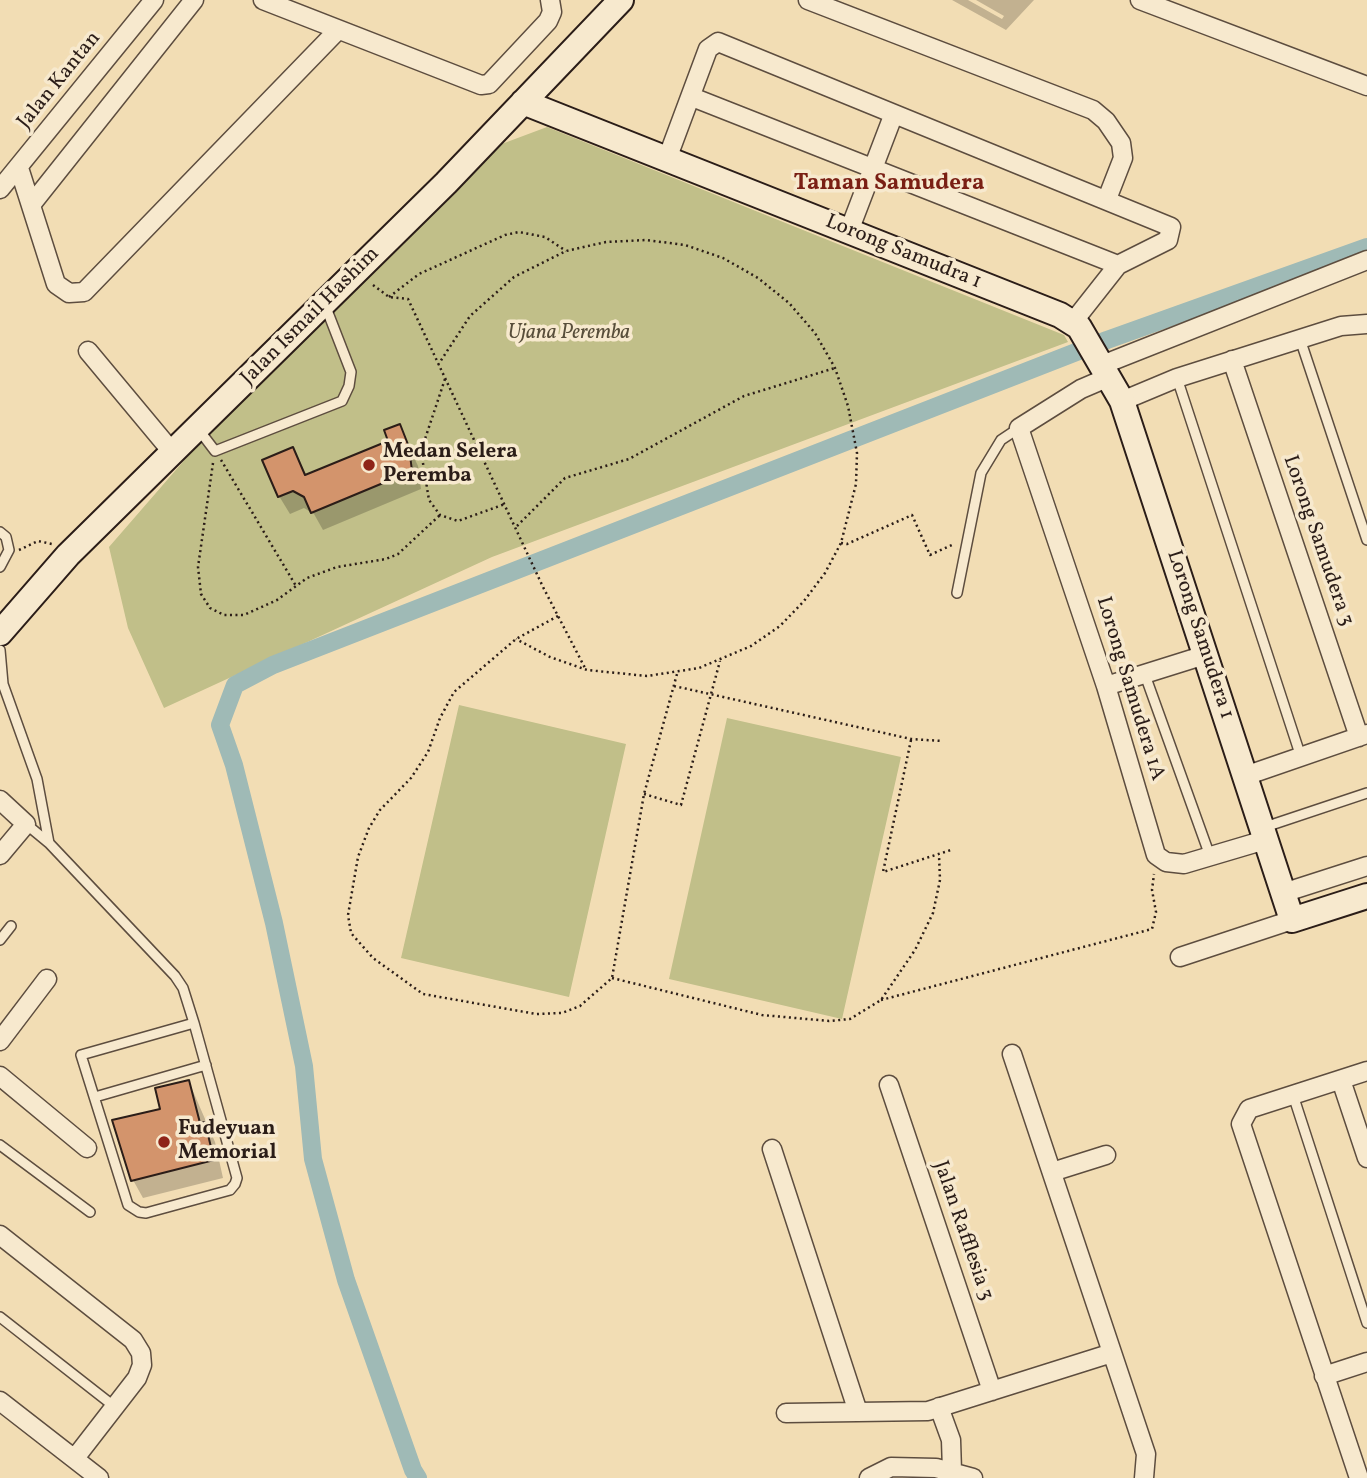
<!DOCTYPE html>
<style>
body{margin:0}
canvas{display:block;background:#f2ddb4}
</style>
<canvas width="1367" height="1478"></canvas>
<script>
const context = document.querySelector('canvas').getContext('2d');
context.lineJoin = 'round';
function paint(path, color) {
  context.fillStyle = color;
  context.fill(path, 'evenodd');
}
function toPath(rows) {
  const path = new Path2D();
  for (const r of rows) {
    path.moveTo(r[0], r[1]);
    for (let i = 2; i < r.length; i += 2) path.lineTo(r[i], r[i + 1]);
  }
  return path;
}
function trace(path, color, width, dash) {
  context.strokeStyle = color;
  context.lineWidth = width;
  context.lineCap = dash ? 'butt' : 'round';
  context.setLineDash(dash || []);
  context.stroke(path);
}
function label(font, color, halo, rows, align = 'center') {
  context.font = font + ' Vollkorn,serif';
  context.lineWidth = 7;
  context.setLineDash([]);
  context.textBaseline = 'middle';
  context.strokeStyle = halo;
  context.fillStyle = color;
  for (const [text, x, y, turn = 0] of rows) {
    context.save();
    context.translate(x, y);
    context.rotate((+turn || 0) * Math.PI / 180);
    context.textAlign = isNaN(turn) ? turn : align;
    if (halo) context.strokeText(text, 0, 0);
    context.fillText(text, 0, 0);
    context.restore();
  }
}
paint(toPath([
 [547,127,1064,335,1068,342,492,557,164,708,128,628,109,547,201,441,499,145],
 [459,705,626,744,569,997,401,958],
 [727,718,901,757,842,1019,669,979]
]), '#c1bf89');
paint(toPath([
 [952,0,968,0,1002,19,1004,16,976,0,1034,0,1006,30],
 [399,426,418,466,421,489,323,530,314,514,304,508,290,514,279,496,293,449,307,476,390,442],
 [189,1082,215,1142,223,1178,143,1198,133,1180,162,1111]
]), '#0003');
trace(toPath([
 [418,1478,413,1470,346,1280,313,1159,304,1066,274,923,234,765,220,725,235,685,273,665,1107,340,1367,247]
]), '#9fbab6', 18);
const building = toPath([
 [400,424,409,447,412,471,311,513,304,497,293,491,278,497,262,460,293,447,305,475,388,441,384,430,400,424],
 [189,1080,200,1123,205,1122,214,1160,131,1181,112,1120,160,1109,155,1088,189,1080]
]);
paint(building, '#d3946c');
trace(building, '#2b1d18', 2);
const lane = toPath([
 [1300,339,1367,540],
 [1177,378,1301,757],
 [199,430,215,451,342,401,349,386,351,372,325,305],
 [0,532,6,537,9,550,0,567],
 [957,593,981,473,1001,440,1019,428],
 [0,650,3,684,37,779,49,843],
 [1145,675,1210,856],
 [26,824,49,843,175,976,183,988,194,1023,237,1178,235,1184,230,1190,146,1213,139,1212,128,1205,81,1055,194,1023],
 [1262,828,1367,793],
 [0,940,11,926],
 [1293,1095,1367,1323],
 [95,1097,206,1065],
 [0,1145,90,1212],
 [0,1317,115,1407]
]);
const street = toPath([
 [263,0,481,85,489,84,548,21,552,12,550,0],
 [808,0,1093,110,1106,121,1121,143,1123,158,1107,199],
 [1140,0,1367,86],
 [692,97,1118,265],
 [667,159,708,49,718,42,1171,227,1168,240,1118,265,1073,322],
 [19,168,56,284,69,293,84,292,337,31],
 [0,189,154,0],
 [31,205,194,0],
 [849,231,893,116],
 [88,351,173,453],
 [1232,360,1359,737],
 [1102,365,1367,260],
 [1109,377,1081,389,1019,428,1106,686,1156,855,1166,862,1184,864,1265,840],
 [1122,401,1177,378,1341,326,1367,324],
 [1106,686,1205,655],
 [1245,776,1367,734],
 [0,800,26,824,0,855],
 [1283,893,1367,866],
 [1180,957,1292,920],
 [0,1041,47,979],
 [1012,1054,1146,1454,1144,1478],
 [0,1076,87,1148],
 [1341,1080,1367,1158],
 [889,1085,992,1391],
 [772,1149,858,1412],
 [1052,1172,1106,1155],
 [0,1235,133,1340,141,1353,142,1365,137,1378,75,1458],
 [1324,1376,1367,1362],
 [0,1401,99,1478],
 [939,1407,951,1440,952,1471],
 [786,1413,928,1411,1112,1353],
 [869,1478,891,1467,936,1468,973,1478],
 [1359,1478,1241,1124,1249,1109,1367,1071]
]);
const secondary = toPath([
 [523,102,1060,315,1079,327,1122,401,1292,920,1367,896],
 [0,633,68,555,446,183,621,0]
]);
trace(lane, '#5d4d3f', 12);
trace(street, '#5d4d3f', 21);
trace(secondary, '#2b1d18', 28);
trace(toPath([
 [373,285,389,297,408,299,543,587,585,668],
 [389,297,419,274,505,235,519,232,545,237,566,251],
 [438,365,470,316,514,277,566,251,606,242,646,240,685,245,723,258,758,278,789,303,815,333,835,368,848,406,857,453,856,484,841,543,825,573,804,601,780,626,751,646,699,668,647,676,587,670,550,657,516,639],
 [445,379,421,451,429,500,440,515,458,521,505,504],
 [221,460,296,586],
 [213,463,198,567,201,594,210,608,224,615,244,615,277,600,307,578,337,567,386,559,398,554,440,515],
 [517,526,565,478,629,459,744,396,835,368],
 [841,543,847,544,912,515,930,555,954,544],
 [19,550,38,541,52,544],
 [558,616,516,639,454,692,440,718,428,752,411,778,380,810,369,828,358,857,348,915,351,933,373,958,423,994,536,1014,562,1013,580,1006,612,978,644,794,677,674],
 [674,686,911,739,942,741],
 [911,740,883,872,951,850],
 [644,794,681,805,720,661],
 [612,978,762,1015,829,1021,850,1019,881,1000,915,950,933,913,940,880,939,855],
 [881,1000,1152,929,1156,912,1152,890,1154,874]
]), '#2b1d18', 2.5, [2, 3.5]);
trace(lane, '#f7e9ce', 9);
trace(street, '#f7e9ce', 18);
trace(secondary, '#f7e9ce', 24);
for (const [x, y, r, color] of [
 [369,465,7,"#8f2418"],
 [164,1142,7,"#8f2418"]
]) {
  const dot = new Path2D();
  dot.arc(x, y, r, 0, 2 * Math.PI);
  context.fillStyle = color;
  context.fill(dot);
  trace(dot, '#f7e9ce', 2.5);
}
label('21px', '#2b1d18', '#f7e9ce', [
 ["Jalan Kantan",60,81,-51],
 ["Lorong Samudra 1",903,253,22],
 ["Jalan Ismail Hashim",311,317,-45],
 ["Lorong Samudera 3",1317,541,71],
 ["Lorong Samudera 1",1199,635,72],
 ["Lorong Samudera 1A",1129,689,73],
 ["Jalan Rafflesia 3",962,1231,71]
]);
label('italic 21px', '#584e3a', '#f7e9ce', [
 ["Ujana Peremba",569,334]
]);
label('bold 21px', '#2b1d18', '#f7e9ce', [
 ["Medan Selera",383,453],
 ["Peremba",383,477],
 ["Fudeyuan",178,1130],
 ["Memorial",178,1154]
], 'left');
label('bold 23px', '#7a1f14', '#f7e9ce', [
 ["Taman Samudera",889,185]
]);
</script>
